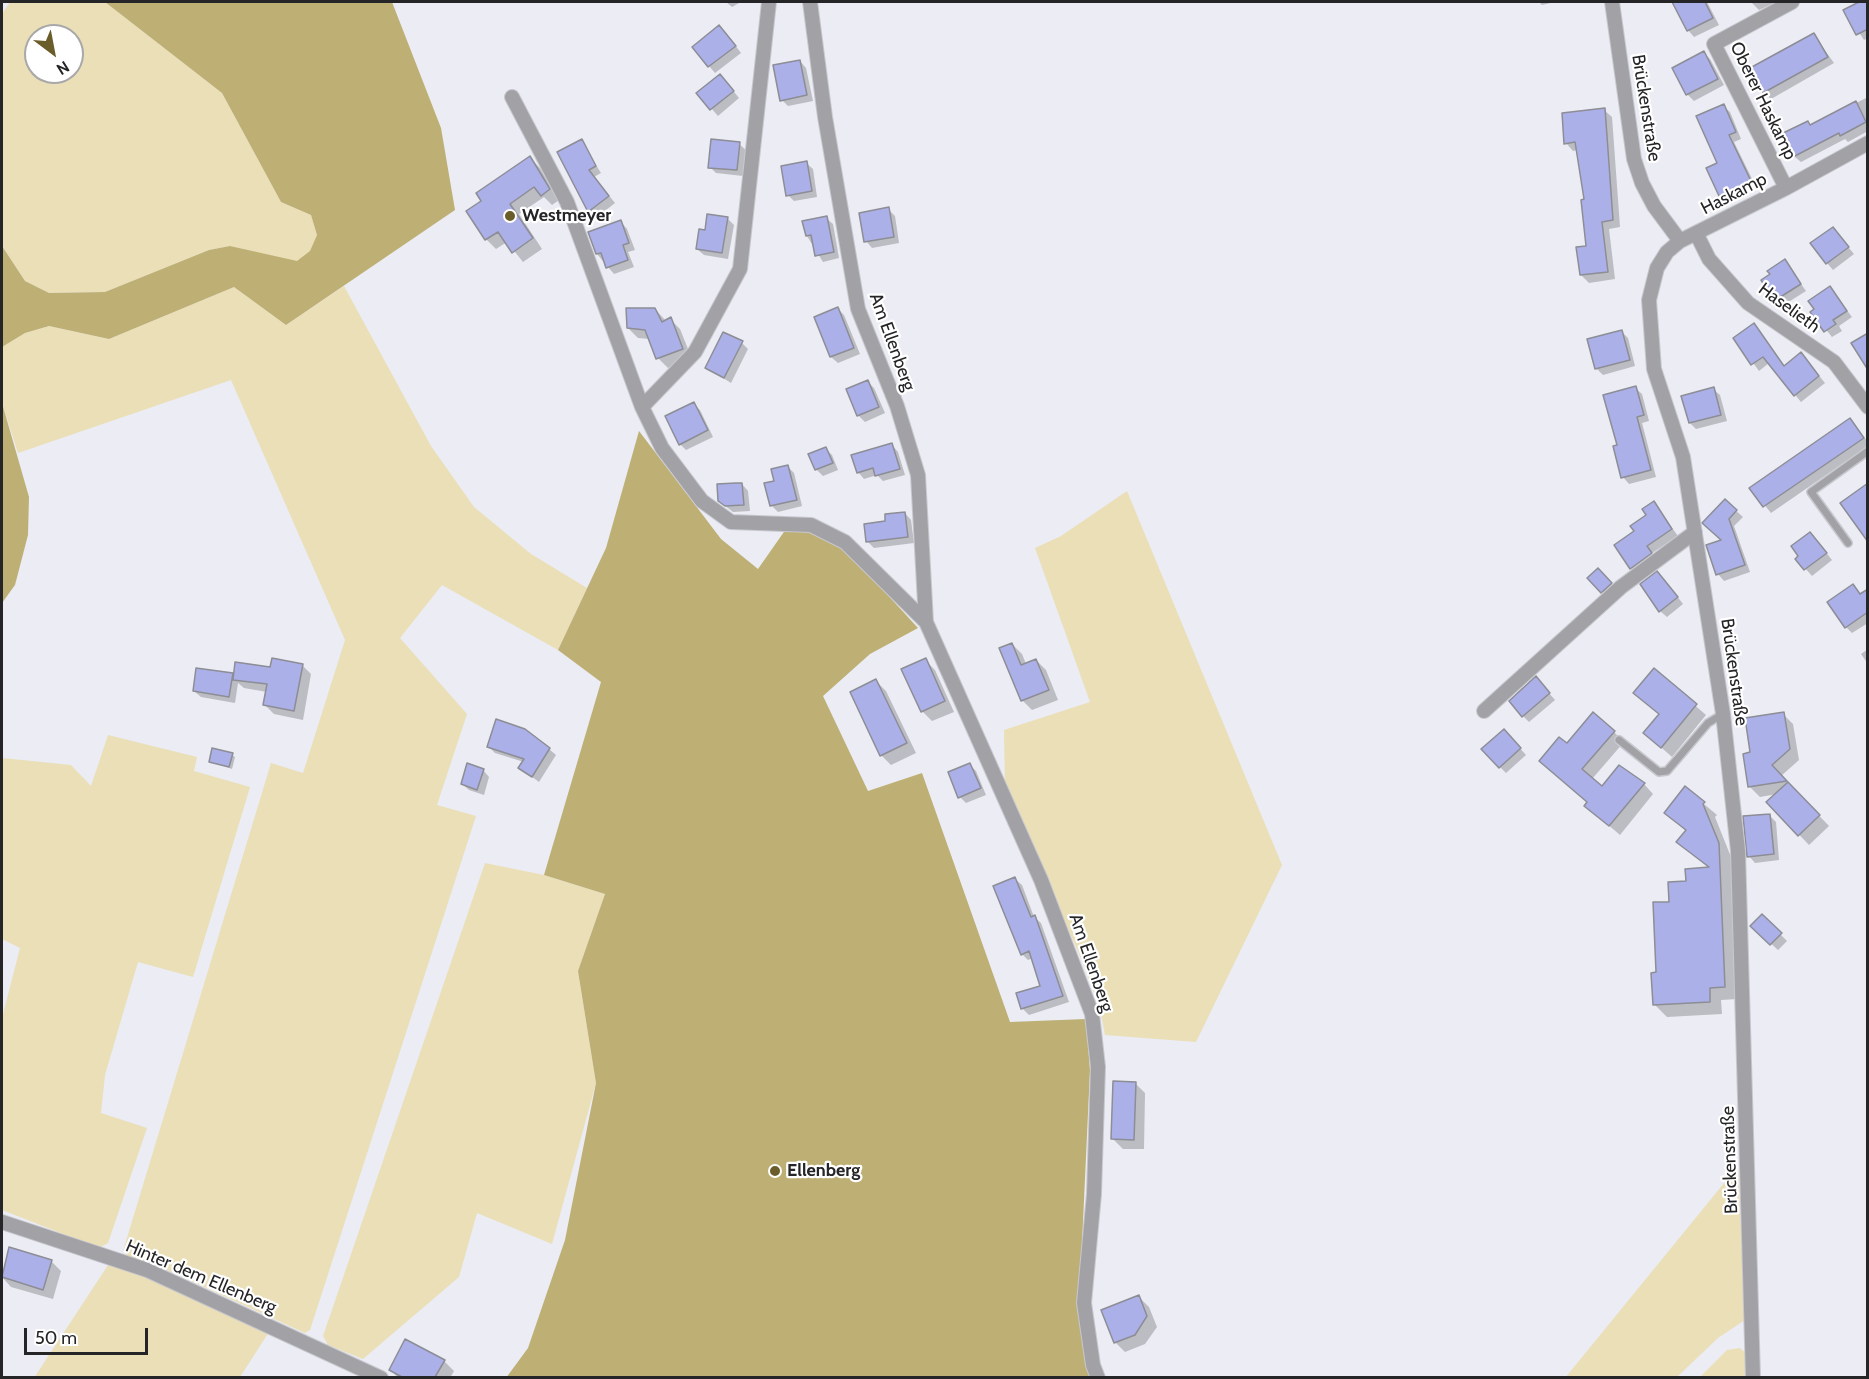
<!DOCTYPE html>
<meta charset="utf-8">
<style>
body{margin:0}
#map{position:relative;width:1869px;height:1379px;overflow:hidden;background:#ebecf4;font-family:Cabin,sans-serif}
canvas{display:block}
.frame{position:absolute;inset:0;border:3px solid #252528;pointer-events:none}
.north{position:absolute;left:24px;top:24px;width:60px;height:60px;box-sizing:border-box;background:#fff;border:2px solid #a8a8a9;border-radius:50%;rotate:148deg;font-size:16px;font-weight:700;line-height:24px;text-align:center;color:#252528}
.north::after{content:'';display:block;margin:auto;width:21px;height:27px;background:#6a5d2a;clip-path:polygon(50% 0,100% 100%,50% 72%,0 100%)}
.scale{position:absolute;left:24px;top:1328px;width:124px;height:27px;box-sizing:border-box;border:3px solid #252528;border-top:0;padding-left:8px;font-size:18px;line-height:21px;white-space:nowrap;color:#252528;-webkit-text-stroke:4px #fff;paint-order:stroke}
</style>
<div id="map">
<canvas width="1869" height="1379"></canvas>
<div class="frame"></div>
<div class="north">N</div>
<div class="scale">50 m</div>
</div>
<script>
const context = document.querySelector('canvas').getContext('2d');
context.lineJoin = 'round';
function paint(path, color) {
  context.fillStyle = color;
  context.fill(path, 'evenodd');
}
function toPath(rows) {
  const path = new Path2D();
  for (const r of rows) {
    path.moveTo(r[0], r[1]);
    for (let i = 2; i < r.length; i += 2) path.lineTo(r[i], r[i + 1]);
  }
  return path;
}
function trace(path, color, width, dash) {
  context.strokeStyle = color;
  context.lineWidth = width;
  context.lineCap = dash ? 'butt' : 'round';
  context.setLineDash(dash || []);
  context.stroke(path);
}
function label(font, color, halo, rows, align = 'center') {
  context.font = font + ' Cabin,sans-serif';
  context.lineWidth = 4.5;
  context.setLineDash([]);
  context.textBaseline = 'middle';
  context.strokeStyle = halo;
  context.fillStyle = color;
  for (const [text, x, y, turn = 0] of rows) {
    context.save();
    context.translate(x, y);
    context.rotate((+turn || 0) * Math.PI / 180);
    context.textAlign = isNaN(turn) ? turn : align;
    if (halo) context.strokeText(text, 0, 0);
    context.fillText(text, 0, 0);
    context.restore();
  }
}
paint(toPath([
 [10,2,105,2,222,93,281,202,311,215,317,235,310,252,297,262,230,246,209,250,105,292,49,293,25,281,2,246,2,14],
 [36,36,72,36,72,72,36,72],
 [344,286,431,446,474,507,531,554,587,588,558,650,442,585,400,638,467,714,437,805,476,816,310,1330,305,1333,154,1264,129,1257,123,1251,271,763,303,773,345,640,231,380,18,453,2,403,2,347,25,333,49,326,109,339,234,287,286,325],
 [1127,491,1282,865,1196,1042,1105,1035,1100,1009,1080,956,1005,788,1004,730,1090,702,1035,548,1061,536],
 [108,735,197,757,194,771,250,787,193,977,138,962,105,1075,101,1113,147,1128,108,1243,99,1248,2,1210,2,1018,20,948,2,939,2,758,71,765,91,786],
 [485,863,544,875,605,894,578,971,596,1083,552,1244,477,1213,459,1277,363,1359,328,1345,323,1336],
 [1738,1166,1745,1320,1718,1338,1677,1377,1565,1378],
 [110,1262,269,1332,240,1377,34,1378],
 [1740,1348,1747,1354,1746,1377,1699,1378,1727,1350]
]), '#eadfb7');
paint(toPath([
 [105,2,392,2,441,128,455,210,286,325,234,287,109,339,49,326,25,333,2,347,2,246,25,281,49,293,105,292,209,250,230,246,297,261,310,251,317,235,311,215,281,202,222,93],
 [2,403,29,497,28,535,15,585,2,603],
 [639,431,721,539,758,569,786,529,804,530,843,546,918,628,870,654,823,696,868,791,922,773,1010,1022,1086,1019,1090,1070,1080,1287,1090,1377,506,1378,528,1348,565,1240,596,1083,578,971,605,894,544,875,601,682,558,650,606,548]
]), '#beaf74');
paint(toPath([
 [726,2,741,2,732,7],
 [1539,2,1555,2,1542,5],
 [1674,2,1707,2,1719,25,1694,37,1688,30],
 [1751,2,1777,2,1759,10],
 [1862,2,1868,2,1868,38,1864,40,1845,11],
 [726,33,741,53,715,73,709,66],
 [1813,34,1834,63,1771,99,1764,92],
 [1704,53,1710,59,1724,85,1694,101,1687,94,1674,68],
 [800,61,806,68,813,101,788,106,782,100],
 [726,82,739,98,718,116,698,93],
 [1868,97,1868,131,1848,142,1845,139,1801,162,1794,156,1808,123,1811,126],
 [1723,106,1730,112,1741,139,1734,142,1756,187,1727,202,1721,195,1719,164],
 [1604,110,1612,117,1620,227,1609,229,1615,279,1589,283,1581,275,1588,247,1585,201,1578,150,1573,151,1566,143],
 [581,141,601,173,594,177,615,203,596,218,590,212,559,153],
 [739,144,746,150,743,176,716,173,710,167],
 [530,158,540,168,559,200,552,205,544,197,519,214,542,249,523,262,507,242,496,249,486,239,483,201],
 [806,163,813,169,817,197,794,201,788,195],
 [888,209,895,216,899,243,872,248,866,241],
 [727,218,734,225,728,259,704,255,697,249,706,231],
 [826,218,833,224,839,258,823,262,807,236],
 [621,222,627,229,635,250,628,252,634,267,614,274,597,254],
 [1833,229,1854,254,1833,270,1827,263],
 [1785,261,1806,291,1782,306,1763,280],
 [1830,288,1852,317,1839,326,1842,331,1832,337,1812,312],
 [655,309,666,321,670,319,680,329,692,359,668,368,658,358,650,339,638,338,628,328],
 [838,309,844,315,860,354,838,363,831,357,816,318],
 [1754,325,1785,367,1807,361,1825,383,1801,402,1769,363,1759,371,1735,338],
 [1622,332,1628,338,1635,366,1603,375,1596,368],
 [742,343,748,349,731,383,707,368],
 [868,382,874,388,885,413,865,422,858,415],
 [1635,388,1642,394,1649,421,1642,423,1656,477,1629,484,1623,477,1619,446],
 [1713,389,1720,395,1727,421,1696,429,1690,423],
 [694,404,700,410,713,437,686,450,680,444],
 [1850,420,1868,442,1868,446,1771,513,1751,488],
 [892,445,898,452,905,475,883,481,877,475,864,479,858,472],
 [826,449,832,455,838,470,823,476,816,469],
 [787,466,794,473,802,506,778,512,772,506,775,482],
 [742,484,748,491,750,511,733,512,719,501],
 [1725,501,1743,517,1734,526,1750,572,1724,581,1718,574,1723,541],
 [1654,503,1678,536,1652,553,1657,560,1638,574,1631,568,1636,532],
 [905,513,911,520,914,543,874,548,867,541,887,523],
 [1816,540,1832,560,1812,576,1797,559],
 [1598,570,1618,590,1609,598,1589,578],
 [1664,579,1683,604,1667,617,1660,611],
 [1868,591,1868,623,1852,633,1846,627],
 [1012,644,1022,654,1026,664,1036,660,1046,670,1058,700,1032,710,1022,700],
 [1868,649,1868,664,1861,654],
 [925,660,935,670,954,712,932,721,922,711],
 [302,665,311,674,303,720,274,714,265,705,267,692,244,688,238,683,235,703,201,697,194,691,232,675,235,677],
 [1654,670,1706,715,1672,757,1645,733,1661,715],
 [876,681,886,691,916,753,891,765,881,755],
 [1542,685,1555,700,1529,722,1523,716],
 [1783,714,1793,724,1799,760,1781,776,1829,826,1809,845,1768,802,1777,794,1760,797,1750,787,1752,754],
 [1614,732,1624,742,1592,779,1602,788,1644,784,1653,794,1620,835,1586,806,1589,803,1567,745],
 [1510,737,1526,755,1506,773,1500,767],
 [488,746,549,749,556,755,539,782,520,768,524,762,495,753],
 [232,755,235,757,232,769,210,761],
 [970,765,976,771,986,795,966,803,960,797],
 [483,770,489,777,484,795,469,790,462,784],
 [1685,788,1717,815,1715,817,1731,857,1737,999,1721,1000,1722,1014,1667,1017,1654,1004,1670,903,1687,883,1710,869,1678,842,1686,831,1666,813],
 [1769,815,1776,822,1779,860,1755,863,1749,856],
 [1015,879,1022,885,1034,917,1041,923,1069,1002,1029,1015,1023,1009,1018,994,1042,987,1033,958,1028,960,1022,954],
 [1762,916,1787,941,1778,950,1752,926],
 [1135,1083,1145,1093,1144,1149,1123,1149,1113,1139],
 [10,1248,51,1261,61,1271,53,1299,11,1287,2,1277],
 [1139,1297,1149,1307,1157,1327,1145,1344,1125,1352,1115,1342],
 [444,1361,454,1371,450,1378,398,1378,391,1370]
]), '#0003');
const building = toPath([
 [1672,2,1705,2,1713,18,1687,31,1672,2],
 [1859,2,1868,2,1868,29,1856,35,1843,10,1859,2],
 [719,25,736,46,708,67,692,47,719,25],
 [1814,33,1828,57,1763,93,1750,68,1814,33],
 [1704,51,1718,79,1686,95,1672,68,1704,51],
 [800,60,807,95,780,101,773,65,800,60],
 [720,74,734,91,710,110,696,93,720,74],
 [1856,101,1866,122,1840,136,1839,133,1793,157,1781,134,1808,121,1810,125,1856,101],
 [1724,104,1736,132,1729,135,1751,181,1719,196,1706,168,1717,163,1696,116,1724,104],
 [1605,108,1613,220,1602,222,1608,272,1580,275,1576,247,1586,246,1581,200,1584,199,1575,142,1564,144,1562,113,1605,108],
 [582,139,596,166,589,170,609,196,588,212,557,152,582,139],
 [711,139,740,142,737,170,708,168,711,139],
 [530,156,550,189,541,196,534,187,510,204,533,238,512,253,498,232,485,240,466,211,481,201,476,193,530,156],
 [807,161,812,191,786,196,781,166,807,161],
 [889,207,894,237,864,242,859,213,889,207],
 [707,214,728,217,722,253,696,249,699,229,705,230,707,214],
 [827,216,834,252,815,256,811,235,806,236,802,221,827,216],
 [621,220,629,243,623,245,628,260,606,268,601,253,596,254,588,232,621,220],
 [1833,227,1849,247,1826,264,1810,243,1833,227],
 [1785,259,1801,284,1774,301,1761,280,1770,274,1767,271,1785,259],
 [1830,286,1847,311,1833,320,1836,324,1824,332,1810,312,1814,309,1808,301,1830,286],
 [838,307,854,348,830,357,814,317,838,307],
 [626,308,655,308,662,322,671,317,683,349,656,359,645,330,627,328,626,308],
 [1754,323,1784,366,1801,352,1819,376,1794,396,1763,357,1751,365,1733,338,1754,323],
 [1622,330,1630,360,1595,369,1587,339,1622,330],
 [723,332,743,341,724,378,705,368,723,332],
 [1868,333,1868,370,1851,343,1868,333],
 [868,380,879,407,857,416,846,389,868,380],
 [1636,386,1644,415,1637,417,1651,470,1621,478,1613,446,1617,445,1603,395,1636,386],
 [1714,387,1721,415,1689,423,1681,396,1714,387],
 [694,402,708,430,679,445,665,416,694,402],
 [1850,418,1864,438,1763,507,1749,488,1850,418],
 [892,443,900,469,875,476,873,468,857,473,851,455,892,443],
 [826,447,833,463,815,470,808,454,826,447],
 [788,465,797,500,770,506,764,483,774,481,771,469,788,465],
 [736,483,742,483,744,505,725,506,718,501,717,484,736,483],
 [1868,483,1868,542,1840,503,1868,483],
 [1725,499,1737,510,1729,519,1745,565,1716,575,1706,545,1721,540,1702,523,1725,499],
 [1654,501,1672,529,1647,546,1652,553,1630,569,1614,545,1634,531,1630,526,1646,515,1642,509,1654,501],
 [905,512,908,537,866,542,864,524,885,521,885,514,905,512],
 [1810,532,1827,553,1804,570,1795,559,1798,556,1791,546,1810,532],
 [1598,568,1612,583,1601,593,1587,578,1598,568],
 [1657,571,1678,597,1659,612,1640,584,1657,571],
 [1853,584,1860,594,1868,589,1868,612,1845,628,1827,602,1853,584],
 [1012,643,1021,665,1036,659,1049,690,1021,701,999,648,1012,643],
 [272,658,303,664,294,711,263,705,267,684,233,680,235,662,270,667,272,658],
 [926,658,945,701,921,712,901,669,926,658],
 [196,668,233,673,229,697,193,691,196,668],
 [1654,668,1697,704,1661,748,1643,733,1659,714,1633,693,1654,668],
 [1536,676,1550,693,1522,717,1509,701,1536,676],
 [876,679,907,743,880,756,850,692,876,679],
 [1593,712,1615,731,1582,769,1602,786,1619,765,1645,783,1609,826,1584,806,1587,802,1539,761,1559,737,1567,743,1593,712],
 [1784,712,1790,749,1772,765,1787,781,1748,787,1743,754,1750,752,1745,718,1784,712],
 [496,719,525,729,550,748,532,777,518,768,524,759,487,747,496,719],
 [1504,729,1521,748,1499,768,1481,749,1504,729],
 [212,748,233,753,229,767,209,762,212,748],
 [467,763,484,769,477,790,461,784,467,763],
 [970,763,981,788,958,798,948,772,970,763],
 [1788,782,1820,815,1798,836,1766,802,1788,782],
 [1685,786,1705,802,1703,804,1719,843,1725,987,1710,988,1710,1002,1653,1005,1651,973,1656,972,1653,902,1669,902,1668,882,1686,881,1685,869,1709,867,1676,842,1686,830,1664,813,1685,786],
 [1770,814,1774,854,1747,857,1743,816,1770,814],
 [1015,877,1031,917,1035,915,1063,996,1021,1009,1016,993,1040,986,1029,951,1021,955,993,886,1015,877],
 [1762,914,1782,933,1770,945,1750,926,1762,914],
 [1113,1081,1136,1082,1134,1140,1111,1139,1113,1081],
 [9,1247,52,1260,43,1290,2,1277,9,1247],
 [1139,1295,1147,1316,1135,1335,1114,1343,1101,1310,1139,1295],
 [405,1339,445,1360,435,1377,402,1377,389,1370,405,1339]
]);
paint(building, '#acb0e8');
trace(building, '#8c8d95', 1.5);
const service = toPath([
 [1848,543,1811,492,1868,451],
 [1619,740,1659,772,1667,771,1708,723,1723,714]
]);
const minor = toPath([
 [810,2,825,117,858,309,897,406,918,475,926,622,1041,880,1092,1014,1098,1067,1094,1194,1084,1303,1093,1365,1098,1378],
 [1612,2,1634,159,1642,183,1654,206,1680,241],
 [512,97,567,202,642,407,662,448,702,501,731,522,811,525,845,542,926,622],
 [1786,188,1714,44,1792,2],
 [1696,233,1709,259,1748,303,1834,362,1868,407],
 [642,407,695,352,740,269,769,2],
 [1484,711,1621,587,1695,532],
 [2,1222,147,1270,381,1378],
 [1753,1378,1738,851,1723,714,1683,457,1654,369,1649,300,1657,268,1667,252,1680,241,1786,188,1868,143]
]);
trace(service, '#c7c8cf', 10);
trace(minor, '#c7c8cf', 16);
trace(service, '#a2a2a6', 7);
trace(minor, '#a2a2a6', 14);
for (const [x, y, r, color] of [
 [510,216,6,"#6a5d2a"],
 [775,1171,6,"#6a5d2a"]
]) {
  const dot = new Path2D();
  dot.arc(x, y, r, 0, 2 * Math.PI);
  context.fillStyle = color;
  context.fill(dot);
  trace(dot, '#fff', 2);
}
label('18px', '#252528', '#fff', [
 ["Oberer Haskamp",1763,101,64],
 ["Brückenstraße",1646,108,81],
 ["Haskamp",1734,194,-27],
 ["Haselieth",1789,308,36],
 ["Am Ellenberg",892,342,70],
 ["Brückenstraße",1734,672,82],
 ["Am Ellenberg",1091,963,71],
 ["Brückenstraße",1730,1160,-92],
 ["Hinter dem Ellenberg",201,1277,23]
]);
label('bold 18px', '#252528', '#fff', [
 ["Westmeyer",522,216],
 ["Ellenberg",787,1171]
], 'left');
</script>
